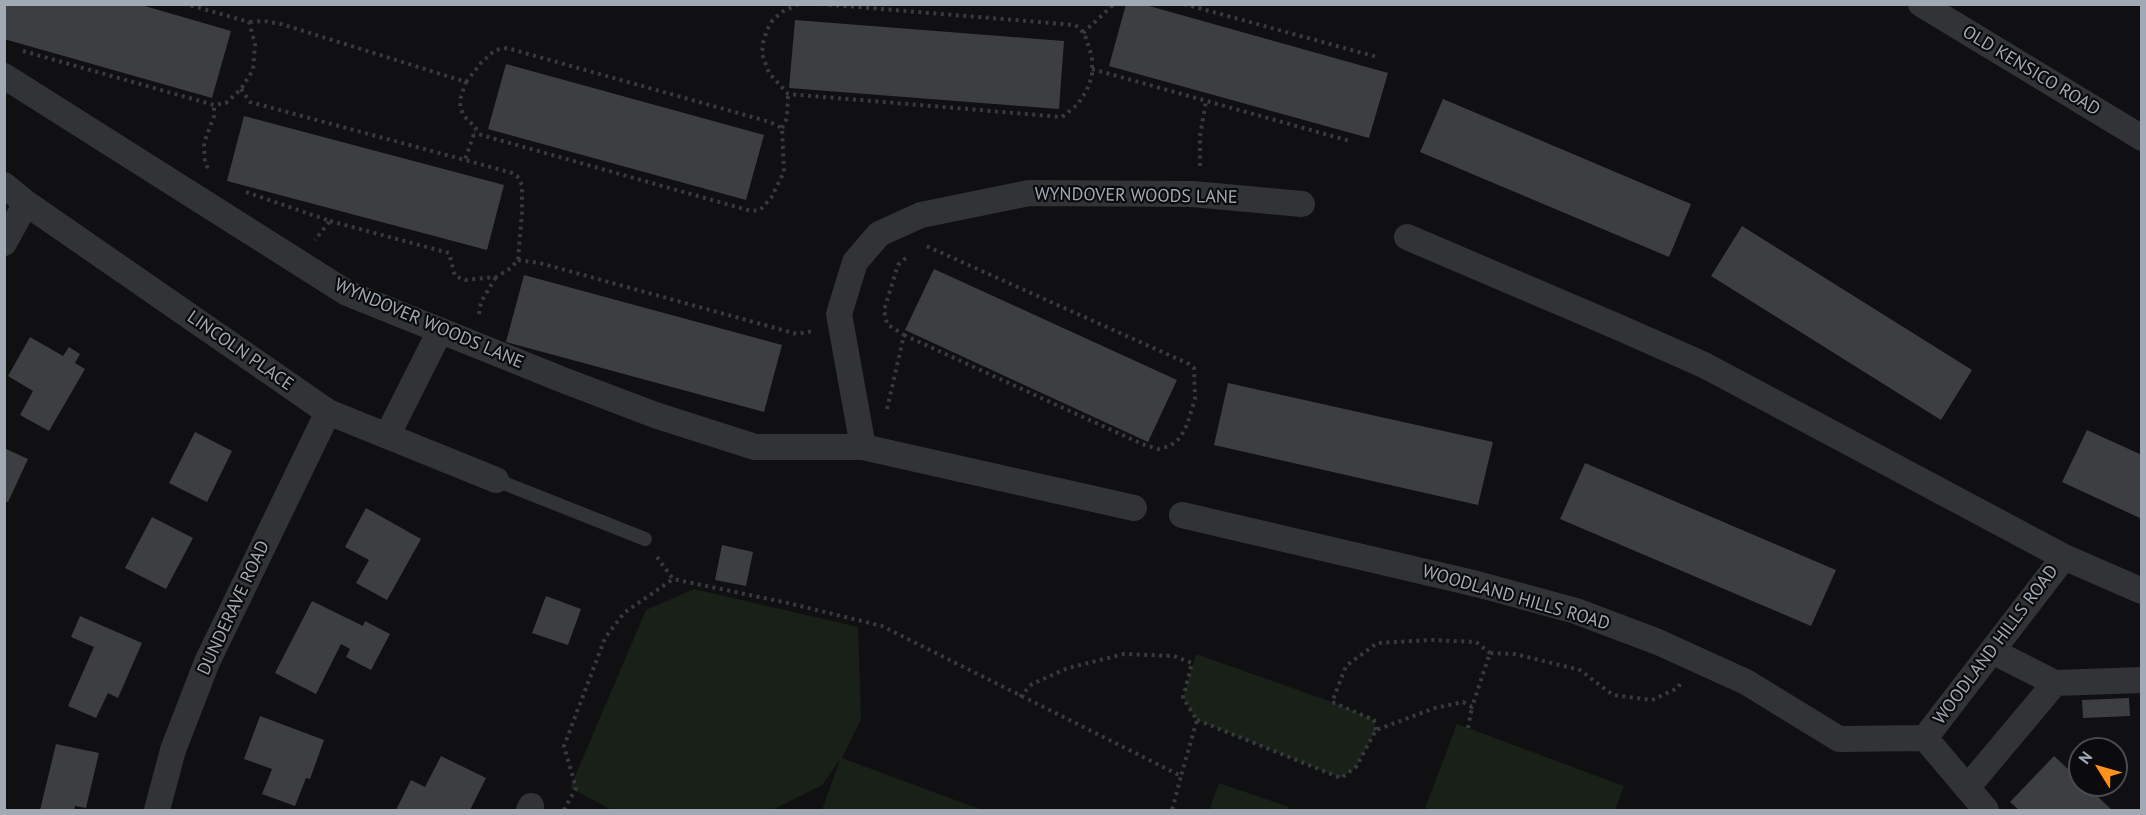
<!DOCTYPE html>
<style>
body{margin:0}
#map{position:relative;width:2146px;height:815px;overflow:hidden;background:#101012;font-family:"PT Sans",sans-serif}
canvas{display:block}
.frame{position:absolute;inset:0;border:6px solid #a0a9b4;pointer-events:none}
.north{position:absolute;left:2068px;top:737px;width:60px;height:60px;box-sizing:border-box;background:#0b0b0d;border:2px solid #474a50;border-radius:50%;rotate:307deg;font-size:16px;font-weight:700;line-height:24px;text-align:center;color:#a0a9b4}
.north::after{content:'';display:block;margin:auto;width:21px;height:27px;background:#fe901c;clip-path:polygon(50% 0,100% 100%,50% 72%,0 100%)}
</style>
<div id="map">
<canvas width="2146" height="815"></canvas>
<div class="frame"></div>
<div class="north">N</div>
</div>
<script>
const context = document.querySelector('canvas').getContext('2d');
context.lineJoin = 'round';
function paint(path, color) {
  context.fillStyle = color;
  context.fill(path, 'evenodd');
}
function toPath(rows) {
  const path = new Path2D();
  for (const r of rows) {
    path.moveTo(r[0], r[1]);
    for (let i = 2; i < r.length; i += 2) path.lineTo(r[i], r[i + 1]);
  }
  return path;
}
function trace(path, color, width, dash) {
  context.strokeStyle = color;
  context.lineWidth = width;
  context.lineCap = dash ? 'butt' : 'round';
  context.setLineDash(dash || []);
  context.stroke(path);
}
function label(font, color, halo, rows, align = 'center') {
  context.font = font + ' "PT Sans",sans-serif';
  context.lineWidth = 4.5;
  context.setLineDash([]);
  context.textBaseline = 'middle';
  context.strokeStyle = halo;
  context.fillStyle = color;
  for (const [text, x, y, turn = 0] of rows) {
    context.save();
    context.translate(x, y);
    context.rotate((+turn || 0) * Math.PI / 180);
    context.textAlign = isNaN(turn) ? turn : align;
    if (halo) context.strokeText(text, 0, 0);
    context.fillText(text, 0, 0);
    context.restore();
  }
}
paint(toPath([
 [694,589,858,627,861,719,842,758,982,810,822,810,840,760,822,785,772,810,612,810,570,788,646,610],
 [1196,654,1332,702,1374,720,1376,730,1356,767,1341,778,1197,720,1183,698],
 [1457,724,1624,786,1615,810,1431,810,1425,808],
 [1219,783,1289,807,1287,810,1209,810]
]), '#182018');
paint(toPath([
 [4,4,138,4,231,31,212,98,4,39],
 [1126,4,1142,4,1388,73,1369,138,1109,66],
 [795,20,1064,41,1059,109,789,88],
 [506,64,764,135,746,200,488,129],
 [1443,99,1691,204,1669,257,1420,152],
 [244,116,504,185,487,250,227,181],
 [1742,226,1972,370,1941,420,1711,276],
 [934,269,1177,380,1148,442,905,330],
 [524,275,782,345,764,412,506,342],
 [30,337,63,356,69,347,80,354,75,363,85,369,49,431,20,415,33,391,8,376],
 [1228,383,1493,442,1478,505,1214,445],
 [2087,430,2142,455,2142,519,2062,482],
 [195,432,232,451,207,502,169,483],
 [4,448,28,459,8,502,4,501],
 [1585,463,1836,570,1811,626,1560,519],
 [366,508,421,539,387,600,356,583,369,560,345,547],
 [152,517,193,538,166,589,125,568],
 [722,545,753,552,746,586,715,580],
 [546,596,581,609,568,645,532,633],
 [312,601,363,626,365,621,390,634,371,670,346,657,350,649,341,644,316,694,275,673],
 [80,616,142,643,118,698,108,693,96,718,68,706,94,647,71,637],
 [2129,698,2130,716,2083,718,2082,700],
 [260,716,324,740,310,779,306,778,295,806,262,794,272,769,244,759],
 [56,744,99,753,86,808,75,806,74,810,40,810],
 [441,756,486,778,470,810,396,810,411,780,425,787],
 [2054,756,2080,780,2080,785,2085,785,2112,810,2019,810,2010,802]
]), '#3c3e42');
trace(toPath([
 [798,4,782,12,772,21,767,30,763,43,762,54,769,73,788,94,1062,117,1077,105,1086,92,1092,76,1092,57,1086,38,1080,28,1075,25,821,4],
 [1184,4,1377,57],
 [1083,33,1114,4],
 [23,51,214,105,226,103,241,89,253,70,255,44,249,22,186,4],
 [1092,69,1350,141],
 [466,82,481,63,495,50,507,48,770,122,782,128,784,172,771,198,760,210,751,211,474,133],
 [241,89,250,102,465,160,476,128,464,116,460,107,461,96,466,82,281,24,264,21,249,22],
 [782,128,787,118,788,94],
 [1200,166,1200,136,1206,101],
 [208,168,205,163,204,143,214,116,214,105],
 [246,192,330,221,315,240],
 [330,221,449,253,455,276,465,280,496,277,511,268,518,260,522,212,522,185,517,176,512,173,465,160],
 [518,260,540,263,797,334,813,331],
 [479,314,481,302,496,277],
 [904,335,1142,444,1158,449,1170,446,1180,438,1187,425,1195,399,1194,368,1189,364,924,245],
 [887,409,904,335,887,324,884,310,898,265,909,255],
 [657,557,673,579,788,603,882,626,1181,776,1172,810],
 [1020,697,1032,684,1068,668,1124,654,1174,656,1192,663,1183,698,1197,720,1181,776],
 [1197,720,1341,778,1356,767,1376,730,1435,708,1463,702,1472,707,1490,653,1515,654,1580,670,1613,695,1652,700,1678,688,1681,682],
 [1468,728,1472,707],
 [1376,730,1374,720,1332,702,1346,666,1377,643,1432,640,1476,642,1490,653],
 [564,810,576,788,564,746,605,638,624,613,673,579]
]), '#373a3e', 4, [3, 4.5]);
trace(toPath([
 [496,480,645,539]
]), '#313337', 14);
trace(toPath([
 [1921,4,2142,138],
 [4,76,347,293,563,380,655,415,755,447,863,447,1134,508],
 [4,185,26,203,328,412,496,480],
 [1407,237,1618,327,1704,365,2064,557,2142,591],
 [4,243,26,203],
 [387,436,440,331],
 [863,447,839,314,855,262,879,234,921,215,1029,193,1193,194,1302,204],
 [1182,515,1477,584,1576,611,1658,642,1746,682,1839,739,1925,738,2064,557],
 [1992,651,2055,683],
 [1925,738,1986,810],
 [1967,788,2055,683,2142,680],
 [157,810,173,750,207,662,328,412],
 [529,810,531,806]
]), '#313337', 26);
label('18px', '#a0a9b4', '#0b0b0d', [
 ["OLD KENSICO ROAD",2031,71,31],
 ["WYNDOVER WOODS LANE",1136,196,1],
 ["WYNDOVER WOODS LANE",429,324,23],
 ["LINCOLN PLACE",240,351,35],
 ["WOODLAND HILLS ROAD",1516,598,16],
 ["DUNDERAVE ROAD",234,608,-65],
 ["WOODLAND HILLS ROAD",1996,645,-53]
]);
</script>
